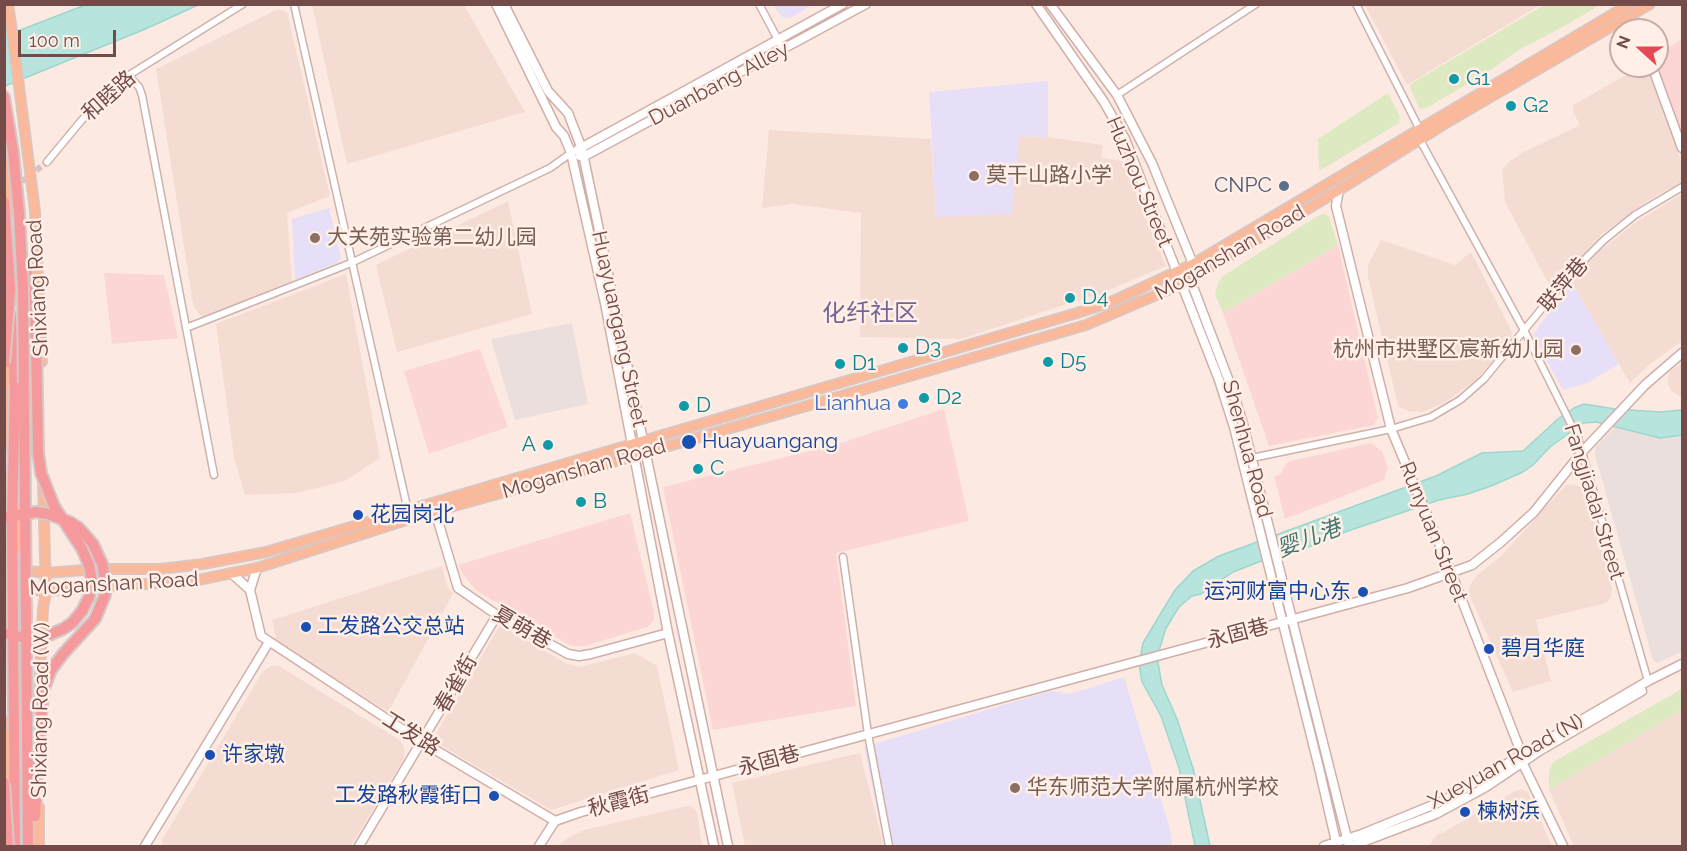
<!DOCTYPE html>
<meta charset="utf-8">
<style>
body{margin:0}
#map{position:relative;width:1687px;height:851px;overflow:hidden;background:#fceae2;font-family:Raleway,sans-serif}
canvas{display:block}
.frame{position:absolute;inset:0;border:6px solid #734b49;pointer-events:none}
.north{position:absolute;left:1609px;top:18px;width:60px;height:60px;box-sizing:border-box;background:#ffefe7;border:2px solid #c7ada8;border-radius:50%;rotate:291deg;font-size:16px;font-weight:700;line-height:24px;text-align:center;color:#734b49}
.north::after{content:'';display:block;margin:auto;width:21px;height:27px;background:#e54854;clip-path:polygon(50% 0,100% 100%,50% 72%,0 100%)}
.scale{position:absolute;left:18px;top:30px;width:98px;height:27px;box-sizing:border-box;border:3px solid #734b49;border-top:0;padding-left:8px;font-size:18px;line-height:21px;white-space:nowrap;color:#734b49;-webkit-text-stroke:4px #ffefe7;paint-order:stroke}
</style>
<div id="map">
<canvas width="1687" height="851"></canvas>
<div class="frame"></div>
<div class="north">N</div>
<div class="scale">100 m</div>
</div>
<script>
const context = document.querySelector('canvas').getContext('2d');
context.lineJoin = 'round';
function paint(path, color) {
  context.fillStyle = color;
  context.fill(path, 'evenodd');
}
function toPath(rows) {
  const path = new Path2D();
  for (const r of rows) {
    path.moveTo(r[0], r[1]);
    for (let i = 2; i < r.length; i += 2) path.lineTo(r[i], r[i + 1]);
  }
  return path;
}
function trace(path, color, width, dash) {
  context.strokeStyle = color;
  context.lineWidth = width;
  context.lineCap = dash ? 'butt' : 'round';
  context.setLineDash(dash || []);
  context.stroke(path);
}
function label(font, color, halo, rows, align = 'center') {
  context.font = font + ' Raleway,"Noto Sans SC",sans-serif';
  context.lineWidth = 5;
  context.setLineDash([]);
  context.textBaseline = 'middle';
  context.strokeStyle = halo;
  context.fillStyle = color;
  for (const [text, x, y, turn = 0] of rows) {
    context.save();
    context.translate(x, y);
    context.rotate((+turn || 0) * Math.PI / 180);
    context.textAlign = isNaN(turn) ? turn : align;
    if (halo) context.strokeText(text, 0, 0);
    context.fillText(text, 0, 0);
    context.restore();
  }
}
paint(toPath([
 [312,5,464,5,525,112,347,164],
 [1365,5,1540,5,1407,85],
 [278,9,287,12,330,196,287,213,292,281,206,317,200,315,196,310,193,304,156,69],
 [1642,66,1646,66,1682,164,1682,182,1649,200,1602,234,1551,288,1505,202,1502,170,1509,162,1522,153,1580,125,1573,112,1573,105],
 [769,130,931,139,936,217,1019,136,1048,137,1103,145,1101,158,1122,161,1166,266,1104,292,961,339,860,337,861,213,792,204,762,208],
 [1682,194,1682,341,1649,365,1630,383,1571,281,1602,249,1635,223],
 [508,201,532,314,397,352,376,265],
 [1381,240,1455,265,1471,252,1512,332,1511,340,1477,379,1444,403,1423,412,1409,411,1398,406,1368,277,1368,265],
 [346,274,380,458,345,481,297,493,245,495,234,458,216,324],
 [1682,364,1682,397,1681,397,1671,391,1668,384,1668,377,1671,370],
 [1573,484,1586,489,1612,588,1611,597,1606,603,1536,620,1551,681,1513,692,1468,592,1470,585,1476,576,1501,556,1566,485],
 [442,566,447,586,453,594,388,712,282,645,276,639,272,620],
 [500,625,566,663,579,667,635,653,657,666,679,770,551,810,432,740],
 [271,666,279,666,401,741,404,748,404,759,351,846,162,846,162,840,263,671],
 [1682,710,1682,846,1574,846,1549,790],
 [860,753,884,846,745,846,732,783],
 [1522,789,1528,792,1552,846,1430,846,1433,839,1438,834,1444,832,1515,791],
 [687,806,692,806,697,813,702,846,557,846,569,837,584,830]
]), '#f5dcd3');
paint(toPath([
 [1682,39,1682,133,1656,66,1657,55],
 [1338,245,1378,418,1374,425,1269,446,1223,313],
 [104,273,164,275,178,338,112,344],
 [480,349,508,427,429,454,404,371],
 [944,409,969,521,836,553,856,706,713,730,663,487,831,446],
 [1371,443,1382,451,1388,468,1384,480,1285,519,1274,476,1281,474,1285,465,1290,461],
 [630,513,654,612,654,620,647,627,585,646,571,646,477,591,464,576,458,565]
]), '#fcd5d5');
paint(toPath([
 [572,323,588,404,515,420,491,339],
 [1620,422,1682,428,1682,652,1657,663,1653,660,1595,455,1595,447]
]), '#ebdfdd');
paint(toPath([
 [773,5,812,5,790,18,782,17],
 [1048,81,1048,137,1019,136,1012,214,936,217,929,92],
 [329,208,341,258,337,263,295,280,292,219],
 [1571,281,1619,364,1590,381,1591,382,1563,390,1533,335],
 [1124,677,1170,829,1172,846,885,846,864,747,1050,691,1070,694]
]), '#e7dff8');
paint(toPath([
 [1544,5,1600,5,1568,24,1517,51,1491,70,1428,107,1422,109,1419,108,1409,85],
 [1388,93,1400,117,1399,123,1319,171,1318,139],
 [1325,214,1329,217,1338,245,1223,313,1215,294,1218,283,1223,276,1319,215],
 [1682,689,1682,710,1549,790,1549,771,1553,762]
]), '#dde9c1');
const water = toPath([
 [85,5,198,5,143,30,5,86,5,36,85,5],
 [1584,404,1615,409,1660,412,1682,410,1682,435,1660,438,1596,422,1583,423,1550,447,1533,465,1523,472,1491,486,1468,494,1439,500,1348,531,1311,546,1256,563,1233,572,1201,594,1192,596,1179,607,1166,628,1157,657,1162,685,1177,719,1193,768,1210,846,1195,846,1179,768,1161,716,1142,682,1139,664,1143,643,1175,590,1193,571,1219,556,1436,476,1482,453,1523,451,1558,419,1574,408,1584,404]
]);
paint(water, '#b7e5dd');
trace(water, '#9dd6ce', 1.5);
trace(toPath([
 [15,187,47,162]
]), '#dac2bc', 6, [6, 3]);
const street = toPath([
 [294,4,408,511],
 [759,4,783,49],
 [1356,4,1420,130],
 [129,76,139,87,142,95,214,475],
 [1117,95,1256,4],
 [1420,140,1525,332,1578,438,1648,681],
 [47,162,81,121,118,82,243,4],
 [186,328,351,263,550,168,571,153],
 [1252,458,1391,429,1431,417,1460,400,1484,379,1571,273,1604,240,1635,215,1682,187],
 [843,557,868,734,889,846]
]);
const secondary = toPath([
 [496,4,556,127,564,136,571,153,605,303,668,633,714,846],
 [504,4,548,91,568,113,582,149,728,846],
 [1036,4,1104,102,1125,139,1219,380,1234,427,1319,768,1337,846],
 [1050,4,1117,95,1152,163,1193,264,1190,279,1232,389,1243,424,1349,846],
 [1652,66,1682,148],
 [577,150,843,4],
 [580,156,583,157,866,4],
 [1339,190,1336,206,1391,429,1451,572,1522,755,1523,764,1563,846],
 [435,511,458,588,497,615,568,654,579,656,591,654,668,633],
 [257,568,250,590,261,636,422,742,555,821],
 [231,573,250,590],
 [145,846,269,642],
 [359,846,497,615],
 [539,846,555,821,581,812,1408,588,1472,565,1501,542,1534,512,1582,452,1645,385,1682,353],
 [1324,846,1362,834,1445,800,1648,681,1682,664],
 [1352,846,1436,814,1486,787,1541,750,1642,691]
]);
const primary = toPath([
 [8,4,11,24],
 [4,162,9,211],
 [39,298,42,362],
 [4,447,6,356],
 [4,568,46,573,96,569,160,569,203,564,266,552,1077,313,1111,302,1193,264,1630,4],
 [4,588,46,591,146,584,198,580,257,568,425,514,603,465,1086,325,1182,284,1339,190,1451,120,1650,4],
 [39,697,43,609,46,591,43,483],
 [4,721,6,790],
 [39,807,39,846]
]);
const highway = toPath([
 [4,97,13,152],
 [4,202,11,300],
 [26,266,36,340],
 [11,316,15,387],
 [14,732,15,846],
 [27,732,28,846],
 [35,816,38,757]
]);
trace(street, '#cfb1ac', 9);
trace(secondary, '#d2aea9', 11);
trace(primary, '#d5c9c8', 12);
trace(highway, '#d5c9c8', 14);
trace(street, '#fff', 6);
trace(secondary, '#fff', 8);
trace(primary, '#fab99a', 9);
trace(highway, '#f6999d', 10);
const primaryBridge = toPath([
 [11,24,35,211,39,298],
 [17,511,17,548]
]);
const highwayBridge = toPath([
 [13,152,19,213,23,288,27,732],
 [4,363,10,292],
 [4,518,36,512,48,514,70,522,79,528,93,544,103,566,105,582,105,595,95,619,63,654,51,670,43,691,38,757],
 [4,633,30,639,42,638,63,629,72,623,82,611,89,597,92,581,89,565,82,549,54,506,41,473,38,452,36,340],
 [14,732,12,521,15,387],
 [4,783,8,846]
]);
trace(primaryBridge, '#d5c9c8', 12, []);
trace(highwayBridge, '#d5c9c8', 14, []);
trace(primaryBridge, '#fab99a', 9);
trace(highwayBridge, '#f6999d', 10);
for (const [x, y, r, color] of [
 [1454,79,6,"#0f9aa8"],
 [1511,106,6,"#0f9aa8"],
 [974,176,6,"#8d6e63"],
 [1284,186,6,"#5c6f8a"],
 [315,238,6,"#8d6e63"],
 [1070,298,6,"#0f9aa8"],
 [903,348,6,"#0f9aa8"],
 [1576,350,6,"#8d6e63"],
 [1048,362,6,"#0f9aa8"],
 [840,364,6,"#0f9aa8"],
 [924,398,6,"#0f9aa8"],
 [903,404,6,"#3f7fe0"],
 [684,406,6,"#0f9aa8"],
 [689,442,8,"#1a4fb4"],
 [548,445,6,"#0f9aa8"],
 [698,469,6,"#0f9aa8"],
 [581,502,6,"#0f9aa8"],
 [358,515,6,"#1a4fb4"],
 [1363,592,6,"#1a4fb4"],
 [306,627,6,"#1a4fb4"],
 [1489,649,6,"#1a4fb4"],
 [210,755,6,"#1a4fb4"],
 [1015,788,6,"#8d6e63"],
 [494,796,6,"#1a4fb4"],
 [1465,812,6,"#1a4fb4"]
]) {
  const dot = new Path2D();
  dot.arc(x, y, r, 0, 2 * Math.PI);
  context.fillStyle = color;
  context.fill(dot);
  trace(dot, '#ffefe7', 2);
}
label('21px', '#0d838f', '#ffefe7', [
 ["G1",1466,79],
 ["G2",1523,106],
 ["D4",1082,298],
 ["D3",915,348],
 ["D5",1060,362],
 ["D1",852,364],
 ["D2",936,398],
 ["D",696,406],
 ["A",536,445,"right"],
 ["C",710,469],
 ["B",593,502]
], 'left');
label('21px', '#734b49', '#ffefe7', [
 ["Duanbang Alley",719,84,-28],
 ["和睦路",109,96,-42],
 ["Huzhou Street",1139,182,67],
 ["Moganshan Road",1230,253,-30],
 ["联萍巷",1564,285,-50],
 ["Shixiang Road",38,288,-93],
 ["Huayuangang Street",619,329,78],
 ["Shenhua Road",1247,449,75],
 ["Moganshan Road",584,469,-16],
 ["Fangjiadai Street",1594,502,73],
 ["Runyuan Street",1433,532,68],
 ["Moganshan Road",114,584,-3],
 ["夏萌巷",522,628,30],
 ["永固巷",1238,634,-15],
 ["春雀街",456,684,-60],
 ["Shixiang Road (W)",41,710,-89],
 ["工发路",411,734,32],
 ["永固巷",769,761,-15],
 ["Xueyuan Road (N)",1506,762,-29],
 ["秋霞街",619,802,-15]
]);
label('21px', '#785e54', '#ffefe7', [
 ["莫干山路小学",986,176],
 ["大关苑实验第二幼儿园",327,238],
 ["杭州市拱墅区宸新幼儿园",1564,350,"right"],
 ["华东师范大学附属杭州学校",1027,788]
], 'left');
label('21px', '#4e5e75', '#ffefe7', [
 ["CNPC",1272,186]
], 'right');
label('21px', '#366cbe', '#ffefe7', [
 ["Lianhua",891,404]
], 'right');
label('21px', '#164399', '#ffefe7', [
 ["Huayuangang",702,442],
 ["花园岗北",370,515],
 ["运河财富中心东",1351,592,"right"],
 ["工发路公交总站",318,627],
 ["碧月华庭",1501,649],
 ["许家墩",222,755],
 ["工发路秋霞街口",482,796,"right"],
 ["楝树浜",1477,812]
], 'left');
label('italic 22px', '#3d7870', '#ffefe7', [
 ["婴儿港",1309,539,-21]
]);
label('24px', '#766496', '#ffefe7', [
 ["化纤社区",870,314]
]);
</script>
